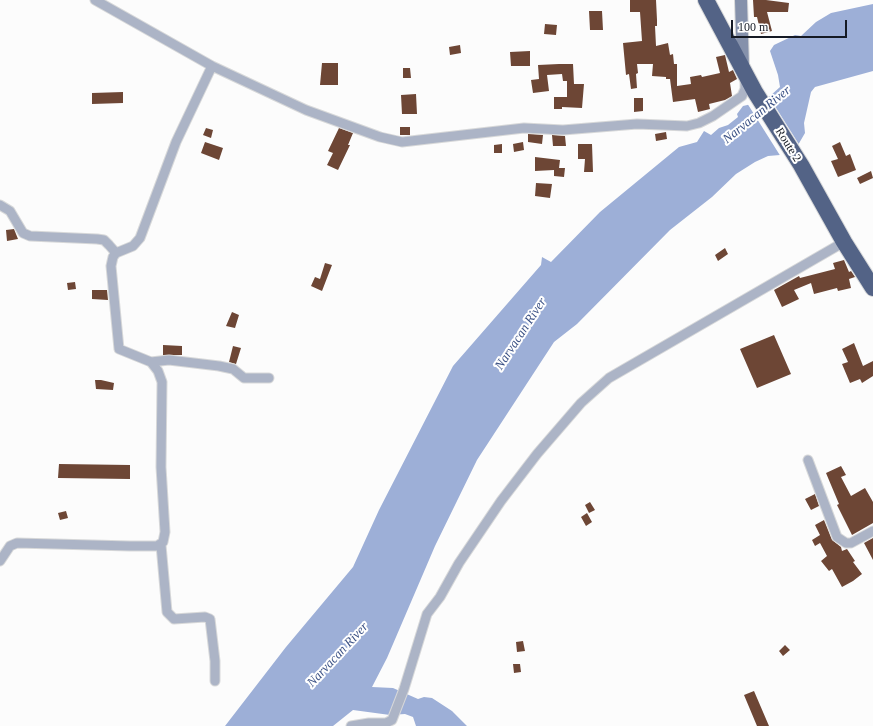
<!DOCTYPE html>
<style>
body{margin:0}
#map{position:relative;width:873px;height:726px;overflow:hidden;background:#fcfcfc;font-family:"Times New Roman",serif}
canvas{display:block}
.scale{position:absolute;left:731px;top:20px;width:116px;height:18px;box-sizing:border-box;border:2px solid #151a24;border-top:0;padding-left:5px;font-size:12px;line-height:14px;white-space:nowrap;color:#151a24;-webkit-text-stroke:3px #fff;paint-order:stroke}
</style>
<div id="map">
<canvas width="873" height="726"></canvas>
<div class="scale">100 m</div>
</div>
<script>
const context = document.querySelector('canvas').getContext('2d');
context.lineJoin = 'round';
function paint(path, color) {
  context.fillStyle = color;
  context.fill(path, 'evenodd');
}
function toPath(rows) {
  const path = new Path2D();
  for (const r of rows) {
    path.moveTo(r[0], r[1]);
    for (let i = 2; i < r.length; i += 2) path.lineTo(r[i], r[i + 1]);
  }
  return path;
}
function trace(path, color, width, dash) {
  context.strokeStyle = color;
  context.lineWidth = width;
  context.lineCap = dash ? 'butt' : 'round';
  context.setLineDash(dash || []);
  context.stroke(path);
}
function label(font, color, halo, rows, align = 'center') {
  context.font = font + ' "Times New Roman",serif';
  context.lineWidth = 4;
  context.setLineDash([]);
  context.textBaseline = 'middle';
  context.strokeStyle = halo;
  context.fillStyle = color;
  for (const [text, x, y, turn = 0] of rows) {
    context.save();
    context.translate(x, y);
    context.rotate((+turn || 0) * Math.PI / 180);
    context.textAlign = isNaN(turn) ? turn : align;
    if (halo) context.strokeText(text, 0, 0);
    context.fillText(text, 0, 0);
    context.restore();
  }
}
paint(toPath([
 [873,4,873,71,815,87,811,92,804,123,805,133,798,145,780,155,768,156,755,162,736,174,712,197,670,230,577,324,554,342,477,460,435,546,387,658,372,687,393,688,418,699,424,697,432,698,452,711,467,726,416,726,413,717,405,714,390,715,353,710,333,726,225,726,286,647,353,567,379,510,453,366,541,265,542,257,551,262,600,212,679,147,697,142,704,131,711,135,719,128,728,125,738,117,737,114,743,106,760,102,770,96,780,87,778,75,770,51,774,45,795,35,801,36,816,22,831,13]
]), '#9dafd7');
paint(toPath([
 [768,95,800,146,781,157,747,103,760,100]
]), '#fcfcfc');
paint(toPath([
 [630,0,656,0,657,20,657,26,655,26,656,46,668,43,670,55,673,54,674,64,677,64,677,86,691,84,690,77,701,75,702,77,720,73,716,57,725,55,729,72,733,70,737,79,730,83,732,96,725,100,709,104,710,109,698,112,695,99,673,102,670,79,666,79,666,77,652,76,653,64,637,64,638,73,636,74,637,88,631,89,629,74,626,75,623,43,642,41,640,12,630,12],
 [753,0,766,0,789,3,788,12,767,12,772,31,761,34,757,17,754,17],
 [589,11,602,11,603,30,590,30],
 [545,24,557,25,556,35,544,34],
 [460,45,461,53,450,55,449,47],
 [530,51,530,66,511,66,510,52],
 [322,63,338,63,338,85,320,85],
 [559,64,573,64,574,84,584,84,582,108,562,107,562,109,554,109,554,97,567,97,567,81,563,81,562,74,547,75,549,91,533,93,531,80,539,79,538,65],
 [403,68,410,68,411,78,403,78],
 [123,92,123,103,92,104,92,93],
 [416,94,417,114,402,114,401,95],
 [634,98,643,98,643,111,634,112],
 [400,127,410,127,410,135,400,135],
 [206,128,213,130,211,138,203,135],
 [339,128,353,133,348,145,350,145,338,170,327,165,333,153,328,151],
 [666,132,667,139,656,141,655,134],
 [528,134,543,135,542,144,528,142],
 [552,135,565,136,566,146,553,146],
 [205,142,223,148,219,160,201,153],
 [523,142,524,150,514,152,513,144],
 [840,142,846,156,850,154,856,170,838,177,831,161,838,159,832,146],
 [502,144,502,153,494,153,494,145],
 [578,144,592,144,593,172,584,172,585,159,578,159],
 [535,157,560,160,559,168,565,168,564,177,554,176,554,170,535,171],
 [871,171,873,178,860,184,857,178],
 [536,183,552,184,550,198,535,196],
 [14,229,18,239,7,241,6,230],
 [725,248,728,254,718,261,715,255],
 [844,260,849,272,851,271,855,277,849,279,851,288,838,291,837,288,814,294,811,283,794,290,799,299,782,307,774,290,799,276,800,278,835,269,833,263],
 [325,263,332,265,322,291,311,286,315,277,320,279],
 [75,282,76,289,68,290,67,283],
 [92,290,107,290,108,300,92,299],
 [232,312,239,315,235,328,226,326],
 [774,335,791,374,757,388,740,349],
 [854,343,863,366,873,361,873,376,862,383,860,379,850,383,842,364,848,362,842,349],
 [163,345,182,346,182,355,163,355],
 [233,346,241,348,236,364,229,362],
 [95,380,101,380,114,383,113,390,96,389],
 [59,464,130,465,130,479,58,478],
 [841,466,846,475,841,477,851,496,865,488,873,502,873,523,852,535,837,505,839,504,826,473],
 [815,494,819,506,811,510,805,499],
 [590,502,595,510,589,513,585,505],
 [66,511,68,518,60,520,58,513],
 [587,513,592,522,586,526,581,517],
 [824,520,832,540,841,547,842,551,847,549,855,561,853,562,862,574,853,581,842,587,832,569,829,571,821,561,827,556,820,543,815,546,812,540,820,535,815,525],
 [873,538,873,560,864,543],
 [523,641,525,651,517,652,516,642],
 [785,645,790,650,783,656,779,651],
 [513,664,520,664,521,672,514,673],
 [754,691,769,726,757,726,744,695]
]), '#6d4635');
const street = toPath([
 [95,0,212,66,306,110,380,137,402,142,524,128,563,130,637,124,687,126,699,123,713,116,742,96,745,89,745,78],
 [0,205,10,211,23,233,30,236,97,239,104,240,109,245,116,253],
 [151,362,169,360,219,366,233,369,244,378,269,378],
 [808,460,837,537,846,543,851,543,873,531],
 [161,545,167,612,174,619,205,617,210,619,215,661,215,681],
 [0,561,10,546,17,543,130,546,157,546,163,542,165,532,161,467,162,382,158,371,151,362,119,349,111,266,113,257,116,253,133,246,140,238,176,142,212,66],
 [351,726,369,723,386,723,392,720,404,689,427,614,440,597,459,563,501,501,537,454,581,403,609,378,844,242]
]);
const secondary = toPath([
 [741,0,743,67]
]);
const highway = toPath([
 [706,0,755,92,801,165,844,242,873,288]
]);
trace(street, '#d7d8d9', 11);
trace(secondary, '#d7d8d9', 14);
trace(highway, '#d7d8d9', 18);
trace(street, '#acb4c6', 9);
trace(secondary, '#8591ab', 12);
trace(highway, '#536386', 16);
label('12px', '#151a24', '#fff', [
 ["Route 2",788,145,58]
]);
label('italic 13px', '#3a5084', '#fff', [
 ["Narvacan River",757,115,-39],
 ["Narvacan River",521,334,-57],
 ["Narvacan River",338,655,-47]
]);
</script>
